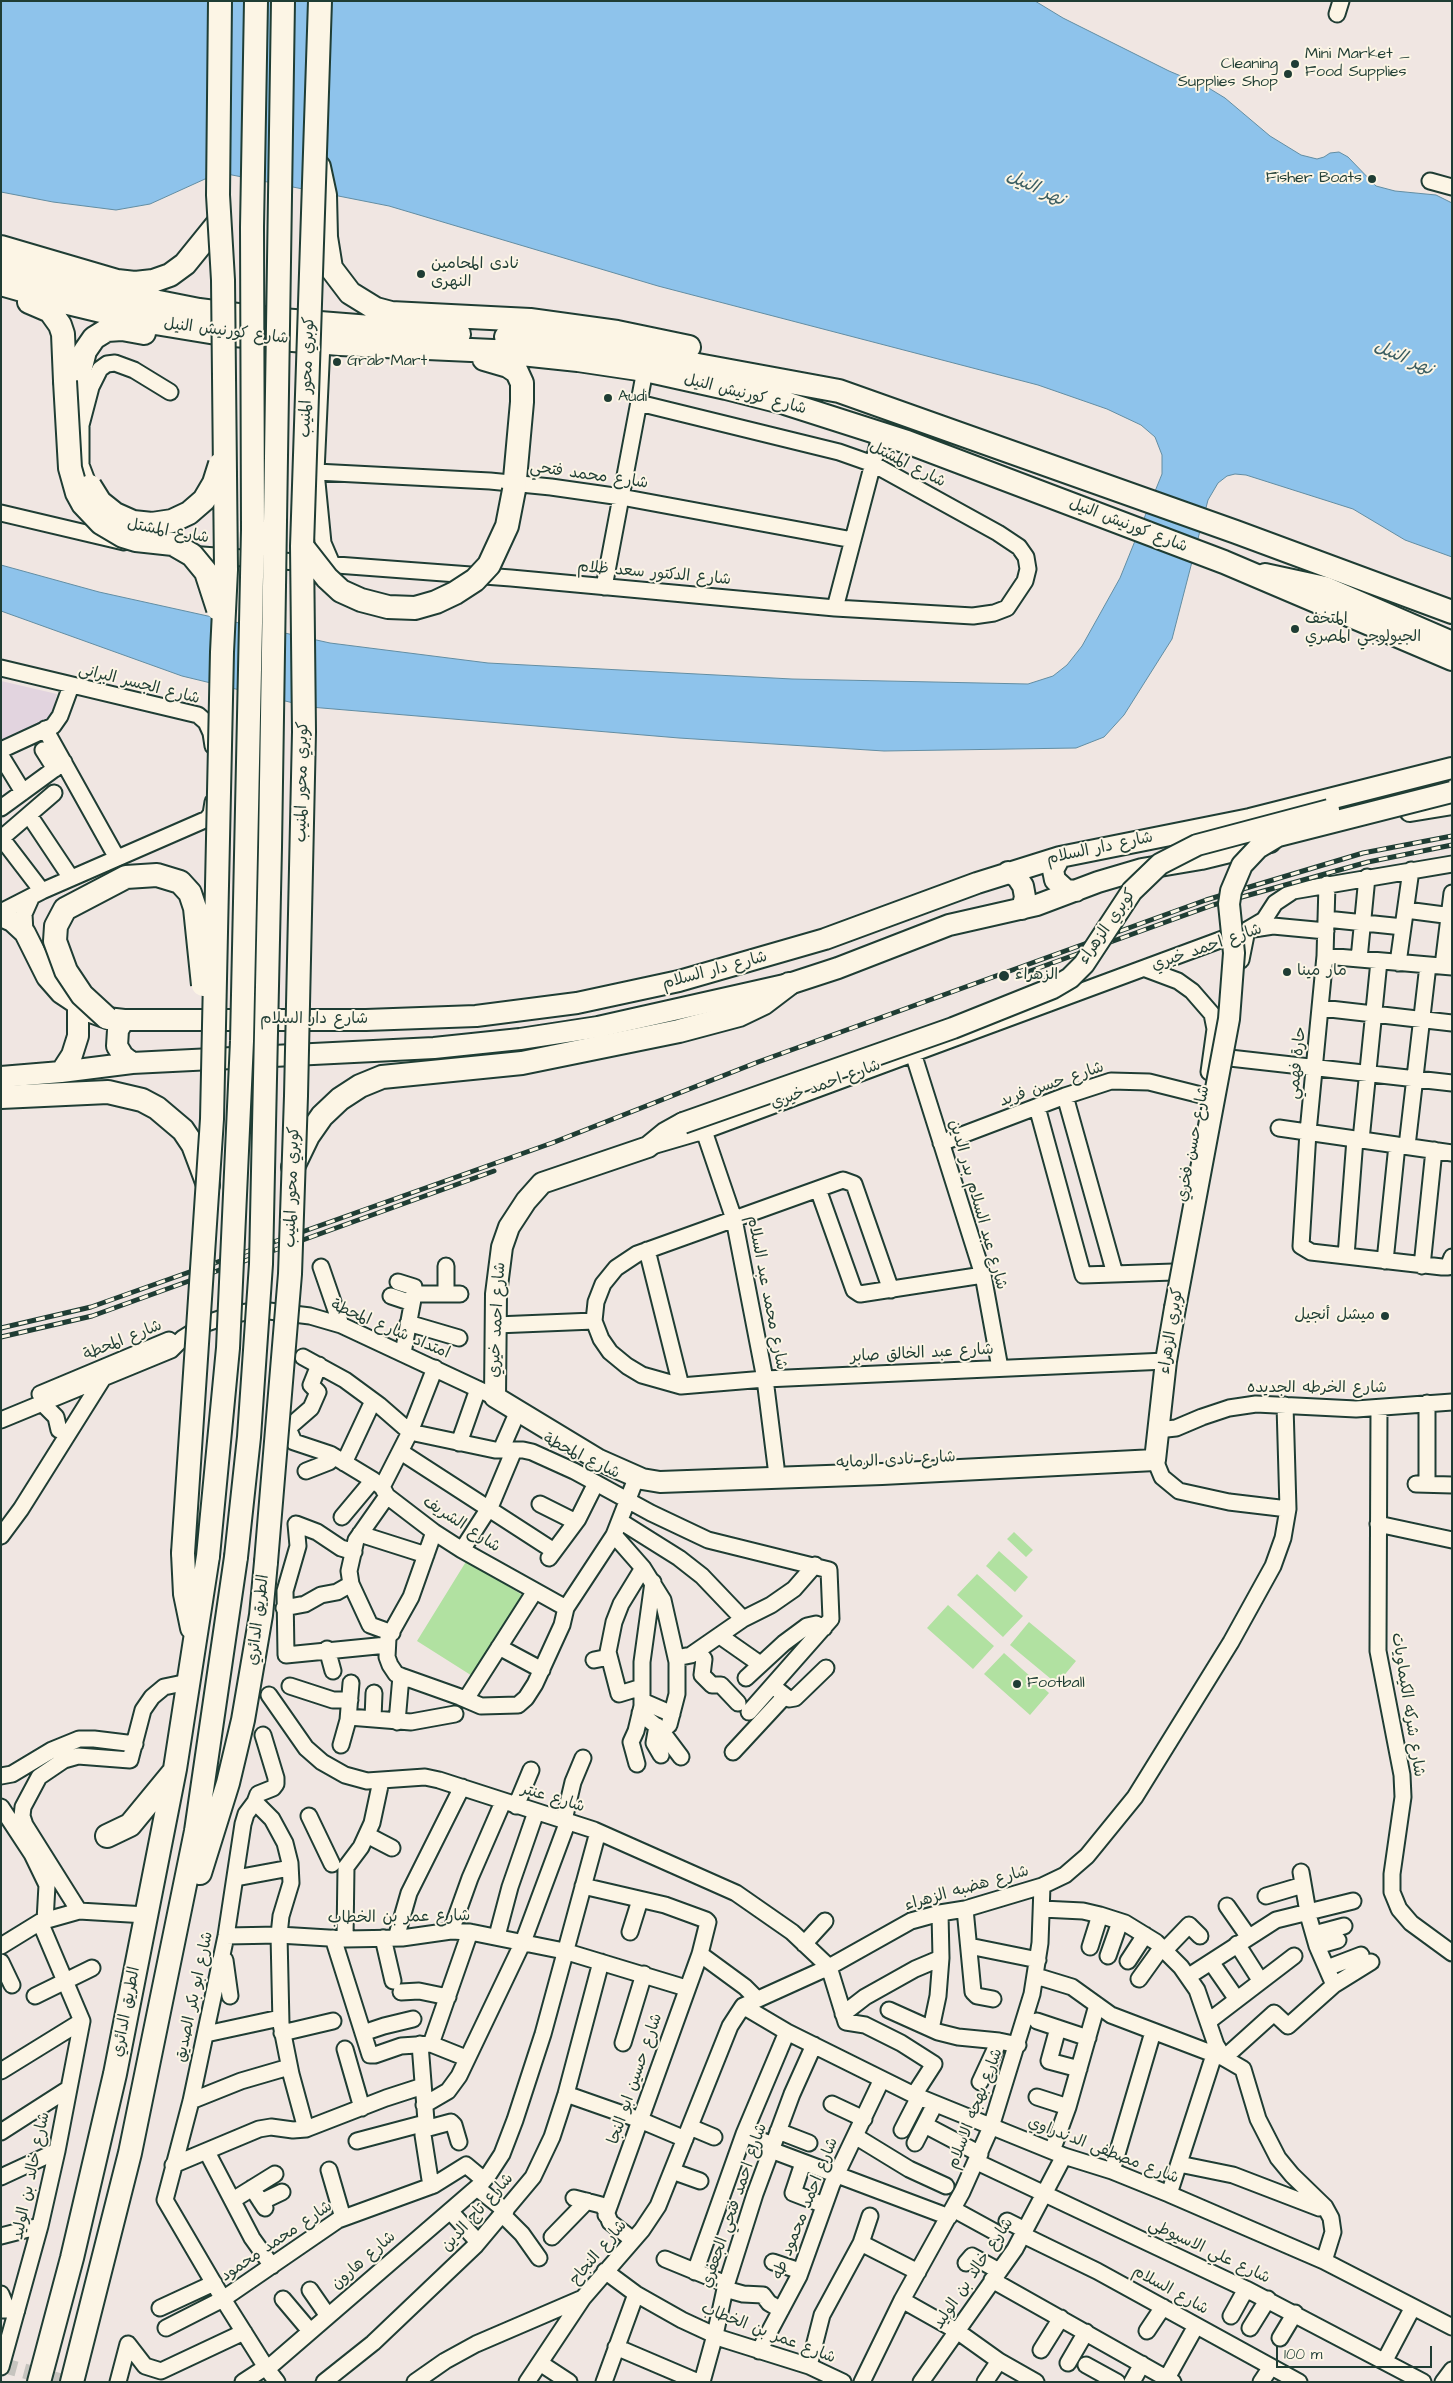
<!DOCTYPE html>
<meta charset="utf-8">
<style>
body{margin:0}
#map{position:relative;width:1453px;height:2383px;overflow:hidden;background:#f0e6e2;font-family:"Architects Daughter",sans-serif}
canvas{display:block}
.frame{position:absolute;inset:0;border:2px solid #1f3d34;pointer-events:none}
.scale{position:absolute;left:1276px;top:2346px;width:156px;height:22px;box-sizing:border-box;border:2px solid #1f3d34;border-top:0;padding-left:6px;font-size:15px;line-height:18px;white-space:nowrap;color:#1f3d34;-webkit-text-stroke:4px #fcf5e5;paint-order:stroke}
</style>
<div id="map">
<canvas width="1453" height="2383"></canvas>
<div class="frame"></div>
<div class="scale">100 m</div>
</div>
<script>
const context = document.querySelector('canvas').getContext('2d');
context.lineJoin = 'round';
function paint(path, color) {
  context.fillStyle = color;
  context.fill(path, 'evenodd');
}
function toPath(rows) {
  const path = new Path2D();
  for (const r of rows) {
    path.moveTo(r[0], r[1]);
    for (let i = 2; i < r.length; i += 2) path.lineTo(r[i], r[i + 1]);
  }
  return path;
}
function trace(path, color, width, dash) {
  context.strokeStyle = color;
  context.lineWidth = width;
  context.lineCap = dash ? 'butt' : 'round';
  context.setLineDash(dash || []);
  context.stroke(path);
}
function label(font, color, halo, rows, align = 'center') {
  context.font = font + ' "Architects Daughter","Playpen Sans Arabic",sans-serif';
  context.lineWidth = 4;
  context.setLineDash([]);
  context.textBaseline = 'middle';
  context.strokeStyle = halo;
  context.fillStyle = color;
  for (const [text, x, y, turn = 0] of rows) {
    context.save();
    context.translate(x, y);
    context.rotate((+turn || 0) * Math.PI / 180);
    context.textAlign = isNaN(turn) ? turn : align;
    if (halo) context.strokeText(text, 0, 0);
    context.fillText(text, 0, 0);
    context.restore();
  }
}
paint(toPath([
 [1,681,57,694,51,721,1,745]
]), '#e2d4df');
paint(toPath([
 [1014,1532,1033,1550,1026,1557,1007,1539],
 [999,1551,1028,1577,1015,1592,986,1566],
 [467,1560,527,1598,477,1679,417,1641],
 [977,1574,1023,1616,1003,1637,957,1595],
 [948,1605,994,1646,973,1669,927,1628],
 [1029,1622,1076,1661,1057,1684,1010,1645],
 [1004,1653,1049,1693,1030,1715,984,1674]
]), '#b1e1a1');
const water = toPath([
 [1,1,1035,1,1063,18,1169,71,1207,87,1225,98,1270,136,1301,155,1317,159,1324,157,1330,153,1339,152,1348,157,1376,186,1395,191,1436,195,1452,203,1452,557,1405,540,1353,509,1246,475,1235,474,1227,476,1218,483,1208,500,1172,639,1124,715,1104,737,1076,748,884,751,679,738,310,707,182,676,1,611,1,565,99,592,330,643,488,663,792,679,1028,684,1053,676,1067,665,1082,646,1120,578,1162,474,1162,455,1155,437,1141,425,1107,409,1038,385,658,286,389,206,227,174,205,179,150,204,116,210,53,202,1,192,1,1]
]);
paint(water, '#8ec3eb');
trace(water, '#628da2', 1);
trace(toPath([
 [2,2365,65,2382]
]), '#c6c4bf', 15, [15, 8]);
const minor = toPath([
 [1337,14,1341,1],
 [1430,181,1452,187],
 [322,343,316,472,323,543,332,564],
 [316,472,490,481,551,487,621,497,853,540],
 [92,494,81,465,81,425,91,387,100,369,107,364,115,363,134,370,170,392],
 [1,513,124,542],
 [189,554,511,578,835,608,973,616,994,613,1007,608,1025,581,1028,569,1026,557,1019,547,998,533,873,464,839,452,639,403],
 [604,587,645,370],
 [835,608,881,433],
 [1,668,198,715,206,722,211,733,213,746],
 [45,729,117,858],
 [1,750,53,726,60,716,71,686],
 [43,750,55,769],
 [1,756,23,792],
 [1,808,64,762],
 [29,815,71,878],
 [1327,884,1325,956,1308,1132,1301,1246,1311,1252,1442,1267,1448,1267,1452,1257],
 [42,891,3,840,4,836,54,793],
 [1406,910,1452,916],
 [1,912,42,891,207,819,211,814,213,802],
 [1326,919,1403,927],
 [25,933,24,914,32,896],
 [1325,956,1452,967],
 [1359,959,1367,877],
 [1241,960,1247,930,1264,920,1275,903,1293,891,1452,864],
 [1398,963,1411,870],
 [1443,966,1452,893],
 [1146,969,1178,981,1192,991,1212,1014,1215,1029,1209,1072],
 [1321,1008,1452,1023],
 [913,1053,983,1275,1000,1368],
 [1212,1056,1452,1083],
 [1065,1096,1115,1274],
 [1037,1107,1083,1275,1174,1272],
 [1279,1128,1452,1153],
 [704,1131,734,1219,765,1379,776,1467],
 [1361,1140,1379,961],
 [941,1143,1065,1096,1111,1081,1149,1082,1205,1096],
 [656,1145,704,1131,1247,930,1273,926,1326,931],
 [1407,1146,1428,965],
 [818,1189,854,1290,860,1294,983,1275],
 [647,1250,681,1386],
 [1346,1256,1355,1139],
 [1385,1261,1397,1145],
 [1422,1266,1434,1150],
 [321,1267,341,1325],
 [398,1282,414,1287,414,1294],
 [891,1290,854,1184,843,1180,637,1254,616,1268,603,1284,596,1302,594,1321,601,1339,610,1352,627,1366,642,1375,681,1386,765,1379,1166,1361,1169,1353],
 [446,1293,446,1266],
 [391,1296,412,1303],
 [408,1323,459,1338],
 [496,1325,594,1321],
 [403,1353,414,1294,460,1294],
 [303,1357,345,1380,379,1405,410,1432,495,1450,523,1450,532,1452,574,1471,651,1513,708,1540,829,1570,831,1619,749,1712],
 [319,1365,311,1385,318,1392,311,1408,288,1428,294,1442,330,1454,373,1480,382,1487,387,1496,434,1532,462,1550,566,1608],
 [40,1394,169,1340],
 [42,1403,56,1417,59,1430],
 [1427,1403,1427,1484],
 [1379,1408,1378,1651,1402,1775,1403,1797,1392,1874,1392,1892,1399,1909,1411,1923,1452,1953],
 [1,1420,171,1350,183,1338,207,1323,234,1314,261,1310,310,1316,341,1325,495,1397],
 [1157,1430,1176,1428,1202,1417,1229,1408,1256,1404,1356,1409,1452,1402],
 [459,1443,478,1389],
 [501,1450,518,1411],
 [401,1452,554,1551],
 [1155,1460,1162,1477,1179,1491,1229,1502,1288,1509],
 [344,1463,373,1401],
 [306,1471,329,1462,334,1457],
 [1416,1484,1452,1485],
 [382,1487,410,1432,435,1368],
 [387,1496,356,1540,349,1571,351,1584,370,1625,392,1633],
 [540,1504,576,1522],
 [342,1517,373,1480],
 [620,1521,679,1558,702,1576,743,1619],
 [296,1524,298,1546,285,1591,286,1655,387,1645],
 [296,1524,317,1532,341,1548,354,1552],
 [1378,1524,1452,1540],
 [434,1532,411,1597,388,1638,387,1657,390,1665,396,1674,401,1676,460,1697,481,1706,518,1705,526,1698,535,1684,562,1625,566,1608,614,1535,637,1476],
 [360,1534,426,1555],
 [614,1535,643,1568,663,1600,677,1662,677,1694,669,1725],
 [1,1536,21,1509,102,1380],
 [462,1550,491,1505,514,1450],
 [549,1558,578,1519,596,1483],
 [284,1608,305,1604,321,1595,337,1592,351,1584],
 [720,1636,760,1664],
 [499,1647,542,1670],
 [327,1649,333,1671],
 [697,1651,704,1659,702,1675,712,1685,721,1685,738,1703],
 [676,1658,691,1655,743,1619,771,1605,794,1589,815,1565],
 [594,1660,609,1657],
 [746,1678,784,1643,807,1626,816,1624,824,1628],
 [290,1686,333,1700,350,1700],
 [642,1687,619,1694,608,1652,614,1622,621,1604,643,1568],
 [779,1691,789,1699,795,1698,826,1668],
 [269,1695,306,1748,322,1762,345,1775,367,1781,425,1777,439,1780,594,1830,736,1893,792,1932,829,1967,846,2022,865,2025,901,2043,934,2064,914,2095],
 [466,1699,535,1591],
 [642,1701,672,1714],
 [640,1713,660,1729,681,1757],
 [349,1717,411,1722,455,1714],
 [373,1719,374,1693],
 [397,1722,401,1676],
 [657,1726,654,1743,661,1755],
 [263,1735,276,1778,276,1784,273,1788,258,1794,255,1802,272,1819,285,1843,290,1863,291,1883,281,1916,279,1935,281,2024,291,2074,306,2129],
 [341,1745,348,1720,351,1683],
 [733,1752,784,1697],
 [637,1764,631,1742,636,1731,642,1706,642,1662,653,1582],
 [1,1776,12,1774,52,1750,79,1739,94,1739,135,1744],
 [255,1802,246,1814,243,1824,226,1936,191,2101,165,2200,223,2299,267,2369,277,2382],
 [516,1806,531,1770],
 [1,1807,32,1854,47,1885,45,1921],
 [309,1816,332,1864],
 [564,1820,573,1782,583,1758],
 [367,1835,392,1848],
 [1301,1872,1309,1918,1317,1946,1334,1985],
 [236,1878,290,1868],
 [583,1886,665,1905,706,1920,708,1922,700,1954,606,2215],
 [1266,1896,1303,1885],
 [1227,1906,1248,1936],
 [965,1909,973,1992,977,1996,993,1999],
 [1042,1909,1083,1911,1100,1915,1125,1923,1156,1942,1181,1967,1197,1990,1216,2045,1224,2058],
 [79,1911,25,1825,22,1816,23,1807,39,1777,64,1760,78,1756,130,1760,143,1710,152,1697,164,1687,188,1682],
 [40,1922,82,2021],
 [451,1931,470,1878,503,1802],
 [630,1932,640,1900],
 [1314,1934,1344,1926],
 [226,1936,279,1935,345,1939,402,1938,451,1931,470,1932,564,1951,686,1988],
 [497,1936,510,1887,536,1812],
 [333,1938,370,2055,375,2055,401,2046,431,2044,466,2058],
 [383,1938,393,1981],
 [396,1938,409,1893,462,1787],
 [345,1939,346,1867,361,1847,372,1823,381,1781],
 [804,1944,825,1921],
 [1237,1944,1260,1980],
 [1,1946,40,1922,79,1911,146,1915],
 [969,1946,1038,1960],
 [1317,1946,1338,1940],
 [1090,1947,1100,1915],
 [1165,1950,1189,1925,1200,1936],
 [700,1954,745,1987,757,1999],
 [1108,1956,1120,1922],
 [225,1960,230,1996],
 [1128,1961,1145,1935],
 [1,1962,12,1985],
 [1211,1962,1236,1998],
 [1327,1968,1361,1955],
 [1036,1976,1072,1987,1111,2015,1224,2058,1243,2069,1258,2119,1278,2158,1292,2175,1325,2207,1331,2218,1333,2232,1324,2261],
 [1189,1976,1276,1920,1353,1901],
 [1139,1979,1162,1947],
 [401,1992,419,1991,448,1997],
 [35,1996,92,1968],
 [743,2006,787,2032,914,2095,1064,2156,1112,2171,1169,2194,1324,2261,1452,2327],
 [889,2010,938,2032,958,2037,999,2041,1018,2045],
 [843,2014,865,1997,915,1969,941,1958],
 [1037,2021,1088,2038],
 [1209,2021,1294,1956],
 [1058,2028,1049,2061,1079,2069],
 [931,2029,938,1996,941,1958,940,1913],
 [282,2033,333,2021],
 [363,2033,384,2026,413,2019],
 [206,2034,280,2018],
 [623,2043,644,1974],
 [420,2044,426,2121,423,2135,431,2186],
 [431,2044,470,1932],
 [345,2049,362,2108],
 [1224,2058,1274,2013,1288,2026,1334,1985,1371,1962],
 [1,2071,82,2021],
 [980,2082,999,2041],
 [566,2094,640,2120,685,2139],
 [1037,2097,1068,2107],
 [191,2101,241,2081,289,2067],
 [832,2104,864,2119],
 [424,2105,448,2091,459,2076,523,1942,568,1821],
 [925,2125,980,2154],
 [690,2127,714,2137],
 [425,2129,451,2122,454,2125,459,2142],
 [902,2130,919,2097],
 [778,2131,809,2143],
 [1,2132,68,2089],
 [744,2134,773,2145],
 [855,2136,909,2169,946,2186],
 [357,2141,425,2123],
 [915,2143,935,2104],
 [771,2150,949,2217],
 [1052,2151,1068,2107,1097,2005],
 [207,2152,252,2238,272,2266],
 [977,2162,1246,2289,1423,2382],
 [803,2163,793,2193,824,2205],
 [1179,2164,1233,2175,1319,2208],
 [173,2165,259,2129,271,2127,293,2130,306,2129,386,2098,423,2086],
 [329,2170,343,2218],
 [672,2171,700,2181],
 [1112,2171,1153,2032],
 [1,2177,57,2151],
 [252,2188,265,2208],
 [477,2188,506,2211],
 [1169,2194,1214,2055],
 [574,2198,601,2205,605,2209,610,2222,633,2240],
 [233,2200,275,2174],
 [261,2202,282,2192],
 [953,2209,995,2232],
 [450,2211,478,2242],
 [503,2215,522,2234,539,2258],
 [1007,2221,1025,2230],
 [1023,2235,1097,2271,1299,2382],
 [1,2236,40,2226],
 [552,2237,587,2201],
 [861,2243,918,2272],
 [665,2259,726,2284],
 [773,2262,800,2271],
 [966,2263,972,2256,999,2271],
 [605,2271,636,2294,682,2320,723,2339,809,2366,843,2382],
 [695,2272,744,2134,787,2032],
 [992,2280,1173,2382],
 [725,2289,743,2294,763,2295,769,2303,781,2310],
 [310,2290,328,2316],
 [1,2294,7,2309],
 [283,2299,310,2331],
 [902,2300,957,2331,999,2361,1036,2382],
 [160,2308,214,2283],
 [1,2310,17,2310],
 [1231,2316,1246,2289],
 [166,2328,223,2299,338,2220,434,2185,466,2165,484,2180],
 [1250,2328,1268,2299],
 [1147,2331,1163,2307],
 [1280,2338,1295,2313],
 [128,2344,145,2366,161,2371,244,2332],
 [616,2347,698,2382],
 [1041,2350,1061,2318],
 [759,2351,799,2276,832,2184,882,2079],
 [1385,2360,1413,2307],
 [540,2363,569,2382],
 [1068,2363,1086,2332],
 [1086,2365,1117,2382],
 [809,2366,822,2315,861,2243,870,2216],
 [1,2367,40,2226,57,2151,82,2021],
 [267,2369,480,2185,489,2174,502,2154,515,2120,543,2034,598,1832],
 [1167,2378,1196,2326],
 [118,2382,128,2344],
 [243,2382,266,2367],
 [324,2382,373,2343,476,2245,533,2177,552,2137,566,2094,601,1962],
 [415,2382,445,2361,476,2344,583,2298],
 [527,2382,583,2298,642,2230,658,2206,730,2026,743,2006,829,1967,911,1921,940,1913,965,1909,1042,1886,1065,1875,1087,1856,1135,1797,1231,1642,1273,1566,1283,1538,1288,1509,1285,1405],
 [604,2382,636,2294],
 [702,2382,715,2335,725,2289,755,2194,792,2094,814,2045],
 [862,2382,902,2300,962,2192,991,2127,1032,1994,1040,1943,1042,1886],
 [921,2382,1015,2249,1064,2156],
 [985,2382,999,2361],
 [1132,2382,1142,2364],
 [1261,2382,1271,2367],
 [1443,2382,1452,2370]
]);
const major = toPath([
 [1265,574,1325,587,1452,642],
 [1410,811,1452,804],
 [1060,857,1053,870,1055,880,1066,890,1076,891],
 [1008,872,1017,877,1023,886,1025,897,1022,909],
 [1,916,12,921,25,933,47,977,61,993,88,1011,107,1018,124,1020,366,1020,476,1016,577,1003,679,981,825,939,977,883,1060,857,1250,819,1452,768],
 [124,1020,118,1030,117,1046,123,1056,132,1063],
 [61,1072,72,1055,78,1036,78,1006],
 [1,1077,61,1072,132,1063,434,1048,520,1039,598,1027,789,984,838,968,949,925,1037,905,1098,882,1142,869,1201,859,1270,842],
 [683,1123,665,1133,648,1147,542,1183,526,1201,509,1227,502,1247,496,1294,495,1397,599,1460,642,1479,660,1482,882,1474,1155,1460,1166,1361,1175,1308]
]);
const highway = toPath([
 [319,167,325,195,326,237,331,268,350,293,376,309,391,313,530,320,617,332,689,347],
 [1,247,117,281,135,283,153,281,170,275,185,264,219,222],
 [1,267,68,284,199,310,269,319,459,334],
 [1,284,64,302,143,321,222,334,340,344,493,351,578,360,645,370,726,388,785,403,907,442,1224,562,1452,659],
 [29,302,50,311,60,325,63,334,65,381],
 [506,337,600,347,839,391,1236,532,1452,612],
 [484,359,508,366,517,372,522,383,522,402,514,490],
 [79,394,80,371,85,351,94,338,107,330,122,329,144,333],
 [1,1097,108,1092,142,1100,157,1108,183,1130,193,1145,208,1185],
 [293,1167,308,1136,322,1116,340,1099,360,1086,382,1077,522,1063,679,1031,739,1015,764,1003,789,984],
 [183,1553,185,1594,192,1628],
 [107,1836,130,1825,172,1774],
 [200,1873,228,1783,243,1720,261,1615,266,1562],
 [39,2382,72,2258,115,2074,175,1769,208,1556],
 [72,2382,130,2153,196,1831,236,1557]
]);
trace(minor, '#1f3d34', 19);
trace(major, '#1f3d34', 24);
trace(highway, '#1f3d34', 26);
trace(minor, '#fcf5e5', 15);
trace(major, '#fcf5e5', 20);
trace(highway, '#fcf5e5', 22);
const rail = toPath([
 [1019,975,1213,905,1368,862,1452,845],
 [1,1328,91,1307,552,1143,758,1062,1206,900,1363,853,1452,836],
 [1,1337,92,1316,494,1171]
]);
trace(rail, '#1f3d34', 5);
trace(rail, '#fcf5e5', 3, [9]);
const majorBridge = toPath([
 [683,1123,953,1028,1053,988,1070,978,1084,964,1132,891,1160,864,1197,845,1329,810],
 [1175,1308,1229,1019,1234,953,1229,904,1231,891,1242,865,1258,848,1278,836,1452,792]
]);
const highwayBridge = toPath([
 [65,381,70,468,77,493,83,504,101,523,123,536,136,540,173,544,192,555,206,572,218,609],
 [90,486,100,502,115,514,133,522,152,524,172,521,189,513,204,500,214,483,220,464],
 [302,546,327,578,341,591,361,600,388,607,415,608,436,602,455,593,475,580,489,565,507,526,514,490],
 [107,1018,82,995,66,971,55,941,56,926,65,909,126,877,157,875,180,882,190,893,195,908,203,985],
 [183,1553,212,1119,222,652,226,570,223,280,218,195,220,1],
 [208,1556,228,1348,242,1041,253,530,252,227,256,1],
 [236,1557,249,1437,261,1264,270,847,283,1],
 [266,1562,290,1274,296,1096,304,732,302,546,320,1]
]);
trace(majorBridge, '#1f3d34', 24, []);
trace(highwayBridge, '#1f3d34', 26, []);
trace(majorBridge, '#fcf5e5', 20);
trace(highwayBridge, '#fcf5e5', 22);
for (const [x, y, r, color] of [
 [1295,64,5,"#1f3d34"],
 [1288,74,5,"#1f3d34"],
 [1372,179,5,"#1f3d34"],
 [421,274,5,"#1f3d34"],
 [337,362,5,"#1f3d34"],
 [608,398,5,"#1f3d34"],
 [1295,629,5,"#1f3d34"],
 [1287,972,5,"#1f3d34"],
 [1004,976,6,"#1f3d34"],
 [1385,1316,5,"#1f3d34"],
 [1017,1684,5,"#1f3d34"]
]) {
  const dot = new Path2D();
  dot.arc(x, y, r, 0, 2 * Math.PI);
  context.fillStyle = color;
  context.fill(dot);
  trace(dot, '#fcf5e5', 2);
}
label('16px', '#1f3d34', '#fcf5e5', [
 ["Mini Market _",1305,55],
 ["Food Supplies",1305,73],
 ["Cleaning",1278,65,"right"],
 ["Supplies Shop",1278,83,"right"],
 ["Fisher Boats",1362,179,"right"],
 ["نادى المحامين",431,265],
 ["النهرى",431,283],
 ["Grab Mart",347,362],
 ["Audi",618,398],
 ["المتخف",1305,620],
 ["الجيولوجي المصري",1305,638],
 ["مار مينا",1297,972],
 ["الزهراء",1015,976],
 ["ميشل أنجيل",1375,1316,"right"],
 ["Football",1027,1684]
], 'left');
label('16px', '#1f3d34', '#fcf5e5', [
 ["شارع كورنيش النيل",226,332,7],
 ["كوبري محور المنيب",308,377,-88],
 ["شارع كورنيش النيل",745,395,14],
 ["شارع المشتل",907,465,27],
 ["شارع محمد فتحي",589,476,8],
 ["شارع كورنيش النيل",1128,526,21],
 ["شارع المشتل",168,532,10],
 ["شارع الدكتور سعد ظلام",654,574,5],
 ["شارع الجسر البرانى",139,685,14],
 ["كوبري محور المنيب",303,782,-89],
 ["شارع دار السلام",1100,849,-12],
 ["كوبري الزهراء",1108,927,-55],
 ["شارع احمد خيري",1207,948,-19],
 ["شارع دار السلام",715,971,-15],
 ["شارع دار السلام",314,1020],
 ["حارة فهمي",1298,1063,-84],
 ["شارع احمد خيري",826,1085,-20],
 ["شارع حسن فريد",1052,1085,-19],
 ["شارع حسن فخري",1194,1144,-79],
 ["كوبري محور المنيب",293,1187,-88],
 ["شارع عبد السلام بدر الدين",977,1205,74],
 ["شارع محمد عبد السلام",766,1293,79],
 ["شارع احمد خيري",498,1320,-87],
 ["امتداد شارع المحطة",390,1330,23],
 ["كوبري الزهراء",1172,1331,-81],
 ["شارع المحطة",123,1341,-22],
 ["شارع عبد الخالق صابر",922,1354,-3],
 ["شارع الخرطه الجديده",1317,1389],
 ["شارع المحطة",581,1457,26],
 ["شارع نادى الرمايه",896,1461,-3],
 ["شارع الشريف",461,1525,33],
 ["الطريق الدائري",259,1620,-83],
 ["شارع شركه الكيماويات",1407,1705,81],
 ["شارع عنتر",553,1799,17],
 ["شارع هضبه الزهراء",967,1889,-16],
 ["شارع عمر بن الخطاب",399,1918,-1],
 ["شارع ابو بكر الصديق",195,1997,-78],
 ["الطريق الدائري",127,2012,-79],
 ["شارع حسين ابو النجا",636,2079,-71],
 ["شارع بهجه الاسلام",976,2109,-69],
 ["شارع مصطفى الدندراوي",1103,2151,21],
 ["شارع خالد بن الوليد",32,2176,-78],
 ["شارع احمد فتحي الجعفري",735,2206,-71],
 ["شارع احمد محمود طه",806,2209,-68],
 ["شارع تاج الدين",478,2213,-48],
 ["شارع محمد محمود",277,2242,-34],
 ["شارع علي الاسيوطي",1209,2252,25],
 ["شارع النجاح",599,2253,-50],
 ["شارع هارون",364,2261,-41],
 ["شارع خالد بن الوليد",974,2274,-56],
 ["شارع السلام",1170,2291,29],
 ["شارع عمر بن الخطاب",768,2334,21]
]);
label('italic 18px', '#3b5e62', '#fcf5e5', [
 ["نهر النيل",1035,189,25],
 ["نهر النيل",1403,359,24]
]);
</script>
